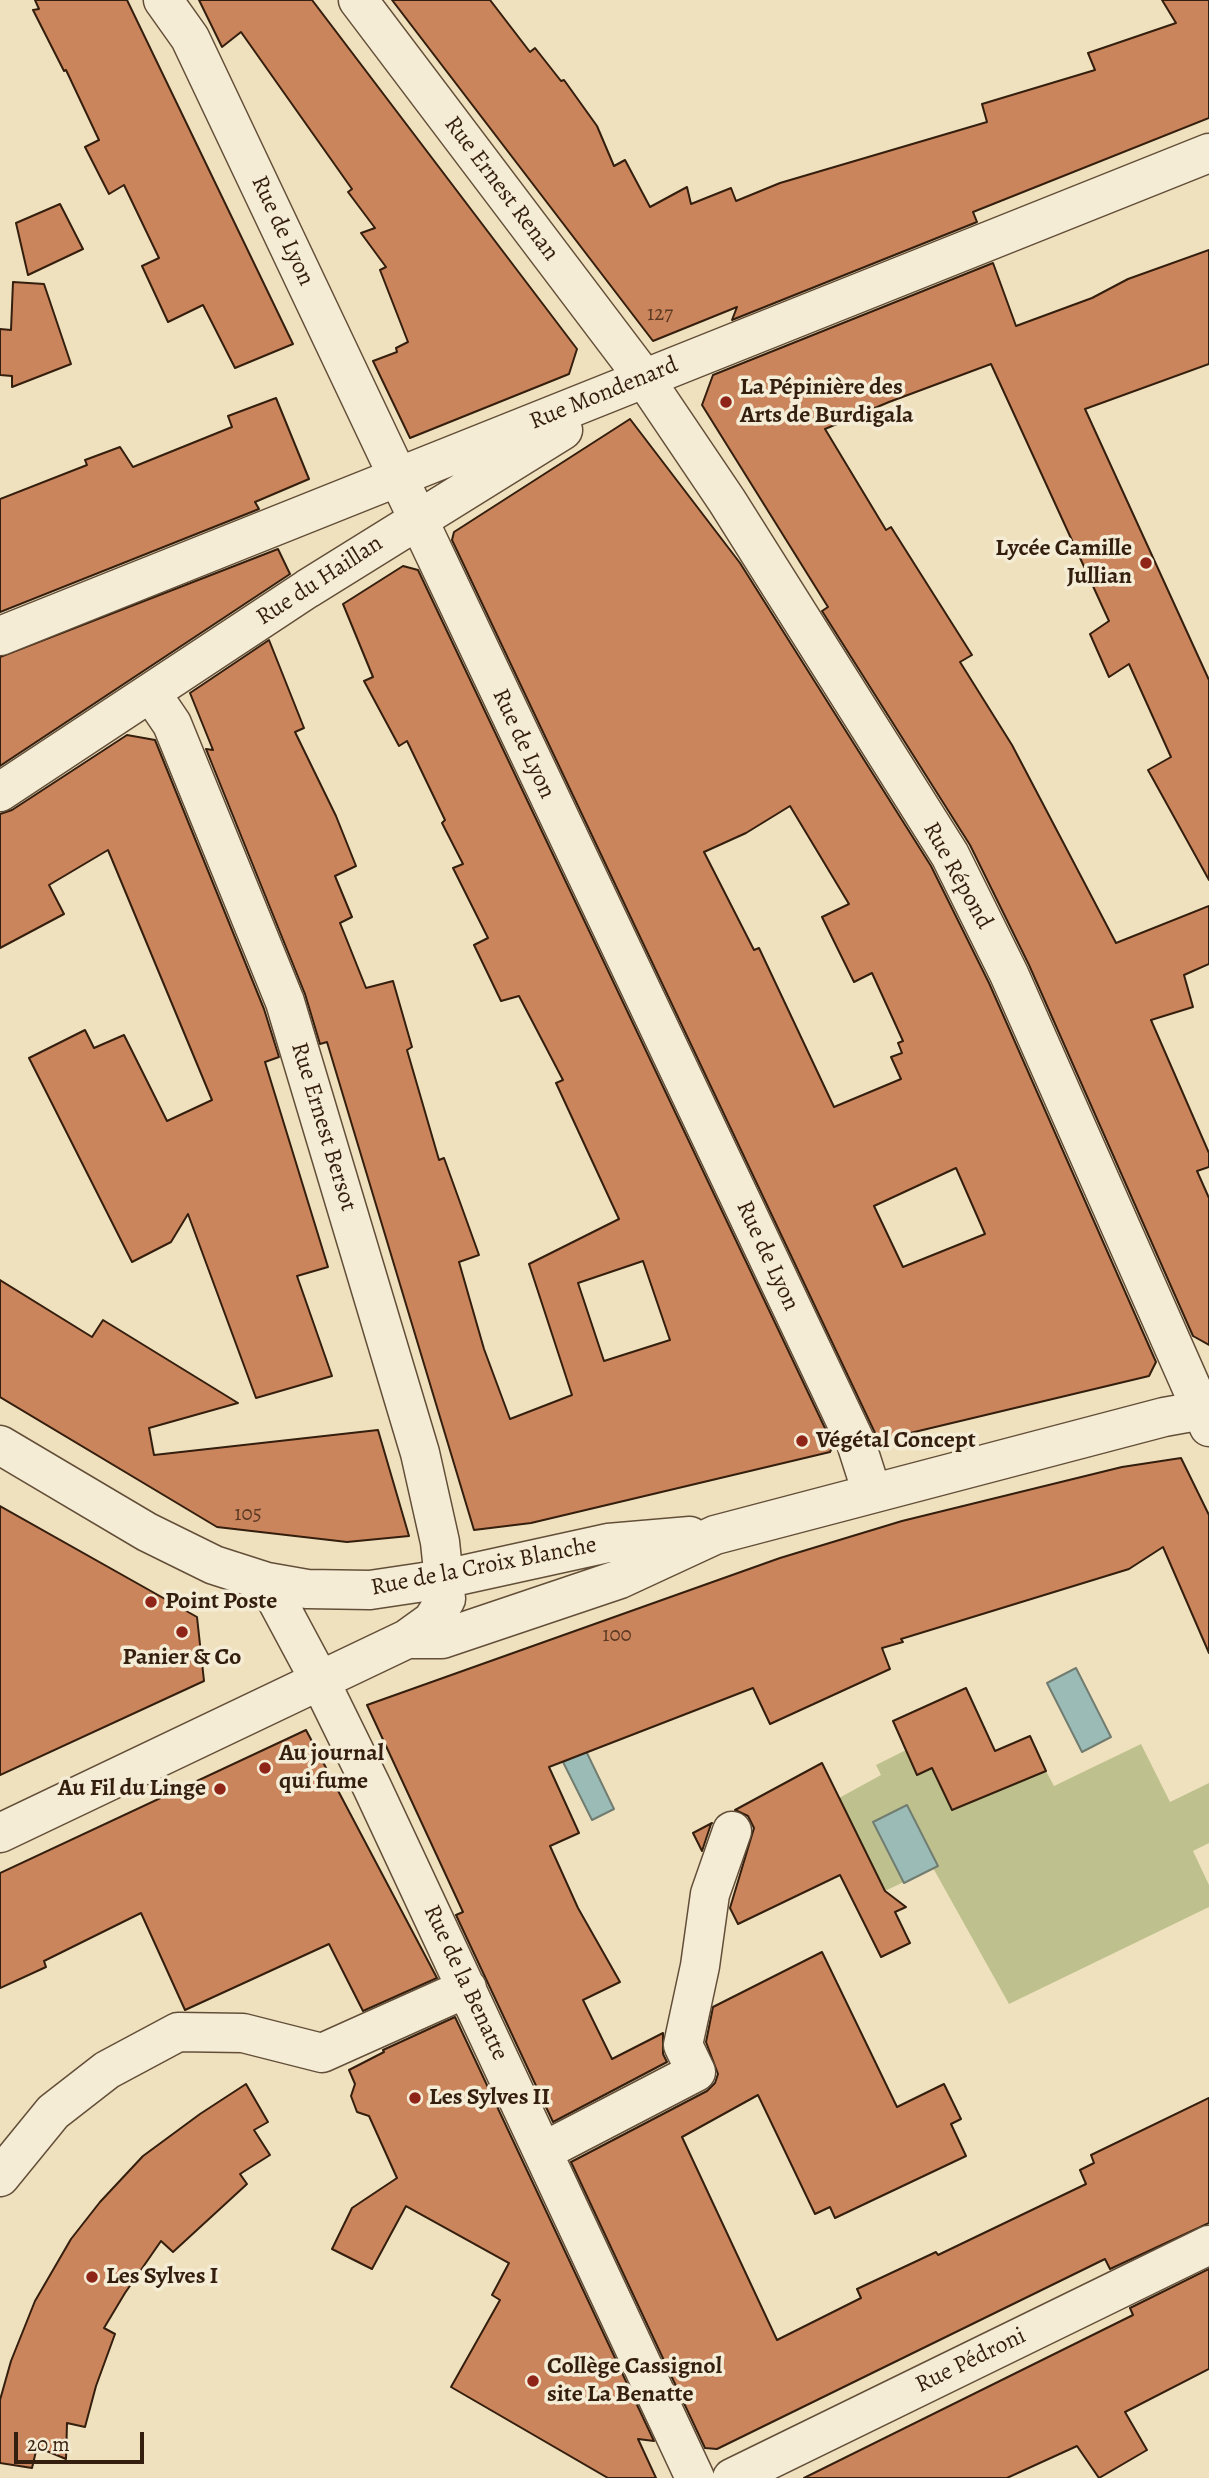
<!DOCTYPE html>
<meta charset="utf-8">
<style>
body{margin:0}
#map{position:relative;width:1209px;height:2478px;overflow:hidden;background:#f0e1be;font-family:Alegreya,serif}
canvas{display:block}
.scale{position:absolute;left:14px;top:2432px;width:130px;height:32px;box-sizing:border-box;border:4px solid #341e0d;border-top:0;padding-left:9px;font-size:21px;line-height:24px;white-space:nowrap;color:#341e0d;-webkit-text-stroke:5px #f5ecd5;paint-order:stroke}
</style>
<div id="map">
<canvas width="1209" height="2478"></canvas>
<div class="scale">20 m</div>
</div>
<script>
const context = document.querySelector('canvas').getContext('2d');
context.lineJoin = 'round';
function paint(path, color) {
  context.fillStyle = color;
  context.fill(path, 'evenodd');
}
function toPath(rows) {
  const path = new Path2D();
  for (const r of rows) {
    path.moveTo(r[0], r[1]);
    for (let i = 2; i < r.length; i += 2) path.lineTo(r[i], r[i + 1]);
  }
  return path;
}
function trace(path, color, width, dash) {
  context.strokeStyle = color;
  context.lineWidth = width;
  context.lineCap = dash ? 'butt' : 'round';
  context.setLineDash(dash || []);
  context.stroke(path);
}
function label(font, color, halo, rows, align = 'center') {
  context.font = font + ' Alegreya,serif';
  context.lineWidth = 7;
  context.setLineDash([]);
  context.textBaseline = 'middle';
  context.strokeStyle = halo;
  context.fillStyle = color;
  for (const [text, x, y, turn = 0] of rows) {
    context.save();
    context.translate(x, y);
    context.rotate((+turn || 0) * Math.PI / 180);
    context.textAlign = isNaN(turn) ? turn : align;
    if (halo) context.strokeText(text, 0, 0);
    context.fillText(text, 0, 0);
    context.restore();
  }
}
paint(toPath([
 [920,1743,952,1810,1046,1771,1054,1786,1141,1744,1170,1802,1209,1783,1209,1843,1193,1851,1209,1885,1209,1907,1009,2004,933,1868,885,1891,839,1798,881,1775,876,1765]
]), '#bec18e');
const water = toPath([
 [1076,1668,1111,1737,1082,1752,1047,1683,1076,1668],
 [586,1751,614,1809,592,1820,563,1762,586,1751],
 [907,1805,938,1866,904,1883,873,1822,907,1805]
]);
paint(water, '#9bbcb6');
trace(water, '#727d72', 2);
const building = toPath([
 [35,0,127,0,293,344,235,368,203,305,168,322,142,266,159,258,124,185,109,194,85,147,99,140,66,70,64,71,33,10,39,9,35,0],
 [199,0,312,0,577,349,569,374,410,438,373,361,397,352,396,348,408,342,380,270,386,267,361,233,375,228,348,192,352,189,241,32,222,47,199,0],
 [392,0,490,0,530,52,535,48,561,81,564,80,597,126,614,166,625,160,650,207,687,187,691,204,731,188,736,201,780,183,987,122,982,104,1095,70,1088,53,1176,23,1162,0,1209,0,1209,118,973,212,977,222,732,320,737,307,653,341,392,0],
 [60,204,83,249,28,275,16,223,60,204],
 [1209,250,1209,364,1085,409,1209,680,1209,880,1148,770,1171,757,1129,664,1109,677,1090,634,1109,621,991,364,889,402,825,429,886,530,891,527,972,655,960,662,1012,745,1116,943,1209,906,1209,964,1184,975,1193,1007,1151,1020,1209,1153,1209,1167,1197,1171,1209,1198,1209,1345,1193,1336,1029,965,970,845,822,611,828,607,702,405,713,375,993,263,1016,326,1092,298,1128,279,1209,250],
 [13,282,44,284,71,364,12,387,12,376,0,375,0,329,11,330,13,282],
 [276,398,309,479,255,502,259,509,0,612,0,499,87,465,85,460,120,447,133,467,232,427,228,416,276,398],
 [630,419,740,563,931,866,989,983,1156,1362,1149,1376,885,1439,876,1435,452,540,454,532,630,419],
 [790,806,849,904,822,917,854,982,872,973,903,1041,898,1043,902,1053,891,1057,901,1079,834,1107,759,948,754,950,704,852,746,833,790,806],
 [956,1168,985,1234,903,1267,874,1206,956,1168],
 [278,549,290,574,0,766,0,657,278,549],
 [403,566,418,570,833,1445,830,1452,531,1523,474,1530,327,1042,320,1044,305,994,206,749,213,750,190,693,269,640,304,728,295,732,336,816,356,866,335,876,352,917,340,923,366,988,393,981,412,1047,407,1050,439,1160,444,1158,479,1255,459,1262,484,1349,510,1419,572,1395,529,1264,619,1219,556,1083,563,1080,519,996,501,1001,474,945,488,938,453,868,463,864,442,823,445,820,407,741,399,746,364,681,373,677,343,604,403,566],
 [643,1261,670,1340,604,1361,578,1283,643,1261],
 [127,735,155,740,264,1009,279,1057,265,1062,328,1267,297,1276,332,1376,256,1398,188,1214,171,1242,132,1262,29,1058,85,1030,94,1048,124,1035,167,1121,212,1100,108,850,49,885,64,914,0,948,0,814,12,810,127,735],
 [0,1280,92,1337,103,1320,238,1403,149,1428,154,1455,378,1430,409,1536,347,1542,217,1527,0,1397,0,1280],
 [1181,1458,1209,1515,1209,1653,1163,1547,1129,1569,901,1639,903,1642,882,1648,890,1669,770,1724,753,1688,549,1767,579,1833,550,1846,578,1908,620,1982,583,2000,612,2059,663,2033,663,2054,667,2062,553,2122,456,1915,463,1912,367,1705,780,1558,902,1521,1122,1467,1181,1458],
 [0,1506,197,1617,204,1681,0,1775,0,1506],
 [966,1688,995,1751,1030,1736,1046,1771,952,1810,932,1768,917,1775,893,1721,966,1688],
 [306,1730,437,1978,363,2011,329,1944,185,2010,141,1913,44,1961,46,1967,0,1988,0,1873,306,1730],
 [822,1763,885,1891,906,1907,895,1912,910,1943,881,1957,840,1875,738,1924,730,1908,754,1828,748,1816,735,1810,822,1763],
 [712,1823,711,1824,702,1851,693,1833,712,1823],
 [822,1952,897,2107,944,2084,961,2119,951,2124,966,2156,835,2218,830,2207,815,2214,758,2095,682,2137,777,2340,861,2298,857,2289,936,2252,938,2255,1086,2184,1080,2170,1094,2163,1091,2155,1209,2098,1209,2223,1110,2269,1105,2259,717,2449,705,2448,571,2162,707,2091,715,2083,718,2074,706,2042,713,2007,822,1952],
 [455,2017,654,2441,638,2439,656,2478,608,2478,451,2387,500,2300,492,2295,509,2263,406,2206,372,2269,332,2249,352,2208,397,2178,369,2116,357,2112,351,2096,355,2084,349,2070,384,2052,383,2050,455,2017],
 [246,2084,268,2122,254,2130,270,2155,240,2174,247,2184,173,2252,161,2241,125,2293,104,2328,115,2334,96,2386,85,2427,67,2423,66,2459,37,2447,32,2468,0,2463,0,2400,11,2361,35,2301,71,2239,100,2202,143,2156,200,2114,246,2084],
 [1209,2269,1209,2369,1125,2412,1147,2450,1099,2478,1077,2446,1007,2478,804,2478,1133,2315,1130,2308,1209,2269]
]);
paint(building, '#cb855d');
trace(building, '#341e0d', 2);
const minor = toPath([
 [163,0,190,38,856,1443,872,1493],
 [358,0,644,378,727,501,950,855,1009,974,1209,1427],
 [0,636,1209,153],
 [151,693,172,724,285,1002,420,1453,440,1542,446,1599,432,1621,407,1639],
 [0,792,307,589,563,430],
 [0,1445,147,1532,214,1565,267,1582,307,1589,370,1590,444,1579,608,1543,690,1536],
 [267,1582,320,1681,372,1787,695,2478],
 [0,1833,407,1639,442,1639,620,1579,715,1535,1164,1417,1209,1409],
 [544,2151,696,2072,683,2045,700,1966,710,1894,732,1831],
 [0,2177,53,2112,107,2070,178,2032,243,2033,322,2053,467,1988],
 [732,2478,1209,2245]
]);
trace(minor, '#634f39', 41);
trace(minor, '#f5ecd5', 38);
for (const [x, y, r, color] of [
 [726,402,7,"#8f2418"],
 [1146,563,7,"#8f2418"],
 [802,1441,7,"#8f2418"],
 [151,1602,7,"#8f2418"],
 [182,1632,7,"#8f2418"],
 [265,1768,7,"#8f2418"],
 [220,1789,7,"#8f2418"],
 [415,2098,7,"#8f2418"],
 [92,2277,7,"#8f2418"],
 [533,2381,7,"#8f2418"]
]) {
  const dot = new Path2D();
  dot.arc(x, y, r, 0, 2 * Math.PI);
  context.fillStyle = color;
  context.fill(dot);
  trace(dot, '#f5ecd5', 2.5);
}
label('21px', '#5a3821', null, [
 ["127",660,315],
 ["105",248,1515],
 ["100",617,1636]
]);
label('24px', '#341e0d', '#f5ecd5', [
 ["Rue Ernest Renan",501,189,53],
 ["Rue de Lyon",282,231,65],
 ["Rue Mondenard",604,394,-22],
 ["Rue du Haillan",320,581,-33],
 ["Rue de Lyon",523,744,65],
 ["Rue Répond",957,876,61],
 ["Rue Ernest Bersot",323,1127,73],
 ["Rue de Lyon",767,1256,65],
 ["Rue de la Croix Blanche",484,1567,-11],
 ["Rue de la Benatte",465,1983,65],
 ["Rue Pédroni",971,2361,-26]
]);
label('bold 24px', '#341e0d', '#f5ecd5', [
 ["La Pépinière des",740,388],
 ["Arts de Burdigala",740,416],
 ["Lycée Camille",1132,549,"right"],
 ["Jullian",1132,577,"right"],
 ["Végétal Concept",816,1441],
 ["Point Poste",165,1602],
 ["Panier & Co",182,1658,"center"],
 ["Au journal",279,1754],
 ["qui fume",279,1782],
 ["Au Fil du Linge",206,1789,"right"],
 ["Les Sylves II",429,2098],
 ["Les Sylves I",106,2277],
 ["Collège Cassignol",547,2367],
 ["site La Benatte",547,2395]
], 'left');
</script>
